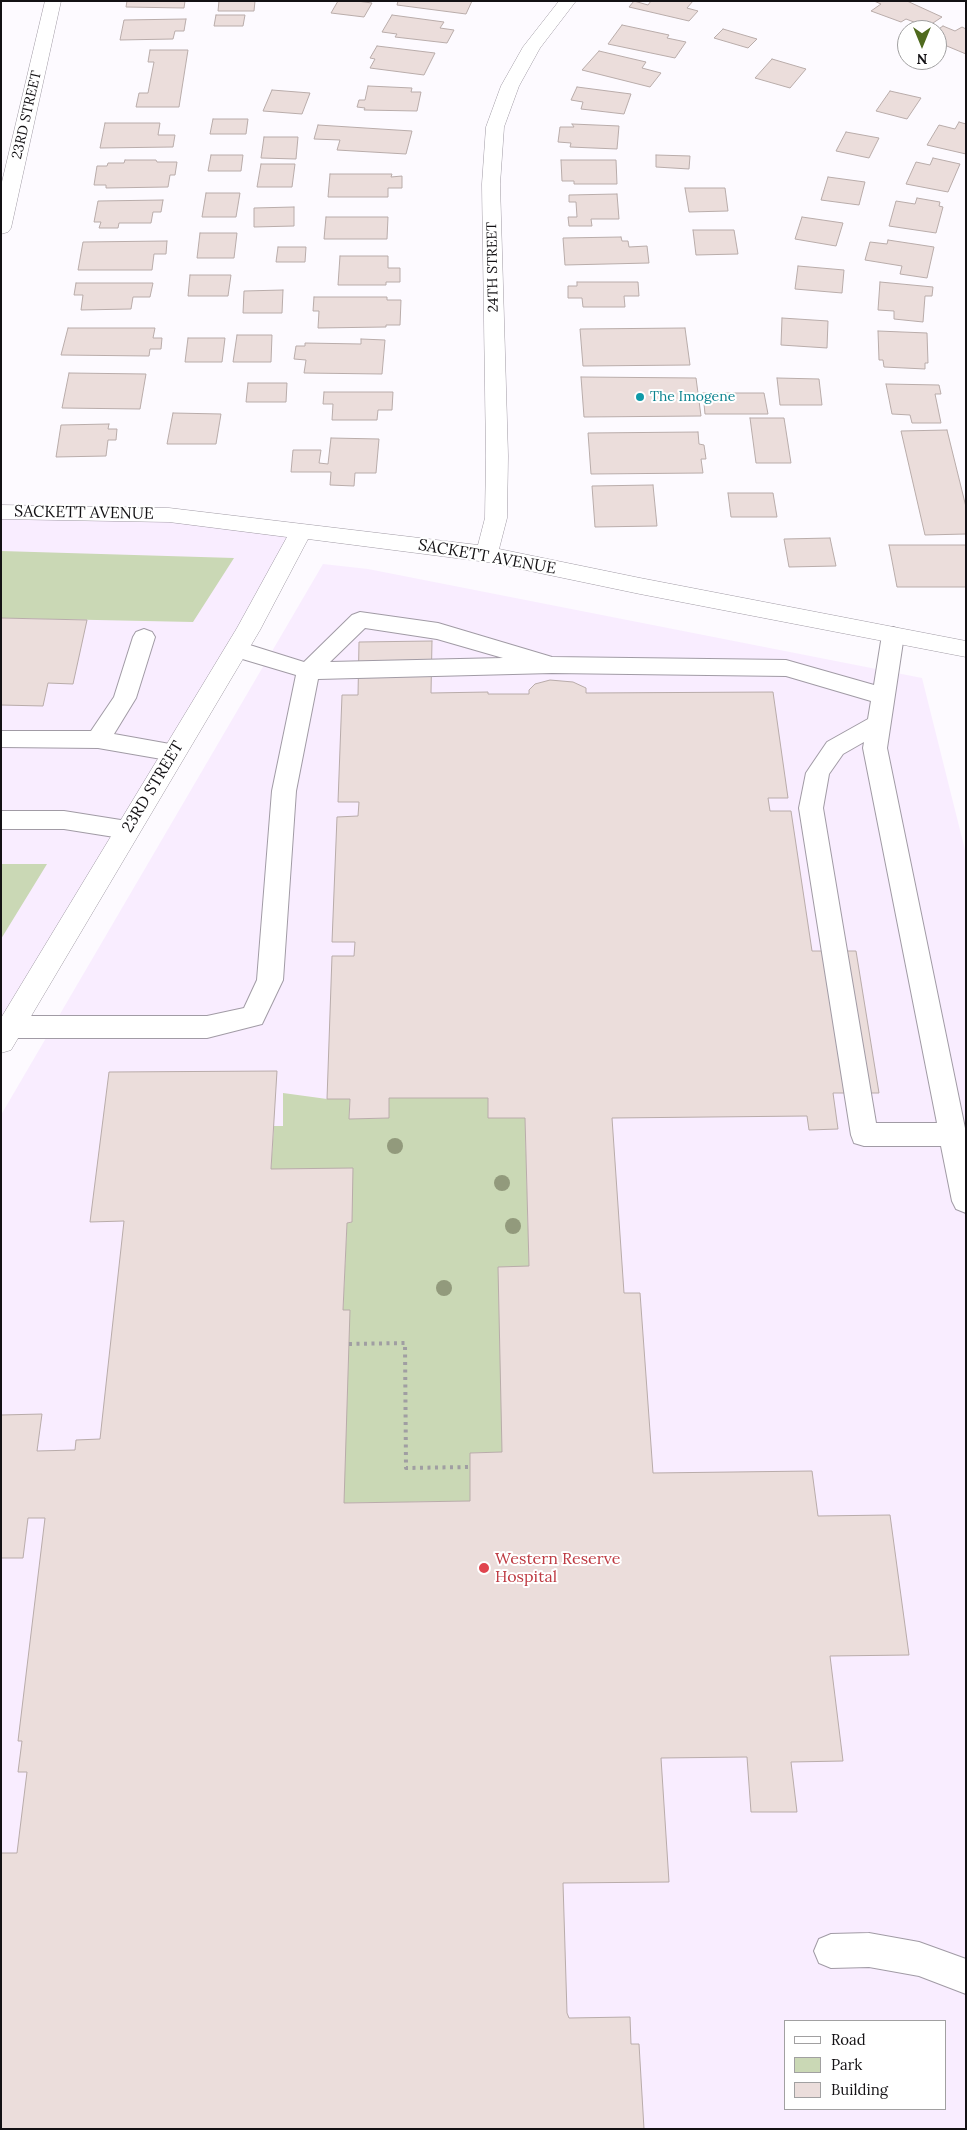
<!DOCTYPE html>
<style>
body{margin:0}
#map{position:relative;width:967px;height:2130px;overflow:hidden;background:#fdfaff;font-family:Lora,serif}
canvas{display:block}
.frame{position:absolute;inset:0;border:2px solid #131114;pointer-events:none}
.legend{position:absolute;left:784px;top:2020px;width:162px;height:90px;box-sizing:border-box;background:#fff;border:1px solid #a1a0a1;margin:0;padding:6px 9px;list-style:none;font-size:15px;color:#131114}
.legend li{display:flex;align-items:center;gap:10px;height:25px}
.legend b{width:25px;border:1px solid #a1a0a1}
.north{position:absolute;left:897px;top:20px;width:50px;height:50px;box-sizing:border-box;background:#fff;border:1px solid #a1a0a1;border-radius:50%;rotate:180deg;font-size:14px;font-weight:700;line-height:20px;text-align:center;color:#131114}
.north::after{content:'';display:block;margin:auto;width:18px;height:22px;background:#4f6a1e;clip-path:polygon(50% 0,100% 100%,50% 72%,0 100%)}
</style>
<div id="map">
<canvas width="967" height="2130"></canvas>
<div class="frame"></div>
<ul class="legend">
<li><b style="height:6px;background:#fff"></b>Road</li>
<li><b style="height:14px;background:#cad8b5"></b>Park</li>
<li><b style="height:14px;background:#ebdddb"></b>Building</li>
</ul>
<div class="north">N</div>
</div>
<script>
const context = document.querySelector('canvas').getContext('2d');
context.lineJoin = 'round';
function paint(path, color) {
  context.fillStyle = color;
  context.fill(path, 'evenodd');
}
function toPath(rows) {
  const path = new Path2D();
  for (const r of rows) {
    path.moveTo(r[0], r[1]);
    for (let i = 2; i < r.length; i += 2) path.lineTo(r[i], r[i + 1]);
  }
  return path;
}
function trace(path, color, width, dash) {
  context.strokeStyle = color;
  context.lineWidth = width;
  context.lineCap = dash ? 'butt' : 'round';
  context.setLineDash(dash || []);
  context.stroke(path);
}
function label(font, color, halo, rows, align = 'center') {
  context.font = font + ' Lora,serif';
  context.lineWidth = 4;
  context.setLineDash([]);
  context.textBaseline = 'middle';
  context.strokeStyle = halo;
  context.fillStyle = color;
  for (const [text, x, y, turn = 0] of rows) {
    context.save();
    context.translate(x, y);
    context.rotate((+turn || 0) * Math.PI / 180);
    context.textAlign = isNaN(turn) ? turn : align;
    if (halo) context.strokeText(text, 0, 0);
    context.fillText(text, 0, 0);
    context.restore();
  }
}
paint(toPath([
 [1,512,302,530,1,1042],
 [323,564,368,569,922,678,966,854,966,2129,1,2129,1,1115],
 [786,2021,946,2021,946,2109,786,2109]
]), '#f9edff');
paint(toPath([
 [1,551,234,558,193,622,1,618],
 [1,864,47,864,1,939],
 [283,1093,327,1099,350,1099,349,1119,389,1118,389,1098,488,1098,489,1118,525,1118,529,1266,502,1452,470,1453,470,1501,344,1503,343,1310,347,1223,352,1222,271,1169,274,1126,283,1126]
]), '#cad8b5');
const building = toPath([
 [127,1,185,1,184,8,126,7,127,1],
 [219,1,255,1,254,11,218,11,219,1],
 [338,1,357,1,372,3,364,17,331,13,338,1],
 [398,1,472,1,466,14,397,5,398,1],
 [634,1,648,5,651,1,693,1,687,8,698,11,689,21,629,7,634,1],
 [874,1,907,1,942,17,927,27,906,19,901,22,871,11,881,4,874,1],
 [216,15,245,15,243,26,214,26,216,15],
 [392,15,444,22,440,28,454,30,447,43,395,37,397,34,382,32,392,15],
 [186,19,184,31,175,31,173,39,120,40,124,20,186,19],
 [622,25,669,35,667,38,686,42,675,58,608,44,622,25],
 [943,26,955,31,962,27,966,29,966,54,942,44,937,45,937,30,943,26],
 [723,29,757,39,748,48,714,38,723,29],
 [377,46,435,53,424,75,370,68,375,59,370,58,377,46],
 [150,50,188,50,179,107,136,107,139,93,148,93,154,62,148,62,150,50],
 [599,51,646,62,642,68,661,73,650,87,582,70,599,51],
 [772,59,806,69,790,88,755,78,772,59],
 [368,86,412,88,411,92,421,92,417,111,364,110,365,108,357,107,359,100,365,100,368,86],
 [577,87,631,94,624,114,581,109,583,102,571,100,577,87],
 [272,90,310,93,302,114,263,111,272,90],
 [890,91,921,98,907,119,876,111,890,91],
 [213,119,248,119,246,134,210,134,213,119],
 [959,122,966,124,966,154,927,145,939,125,955,129,959,122],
 [105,123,160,123,158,135,175,135,173,147,100,148,105,123],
 [572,124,619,126,617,149,570,147,571,143,558,142,560,127,574,127,572,124],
 [318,125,412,131,406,154,337,150,340,140,314,139,318,125],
 [846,132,879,138,869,158,836,151,846,132],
 [264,137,298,137,296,159,261,158,264,137],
 [211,155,243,155,241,171,208,171,211,155],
 [656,155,690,156,689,169,656,167,656,155],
 [933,158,960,164,948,192,906,184,916,162,930,165,933,158],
 [125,160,156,160,157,162,177,162,175,175,170,175,168,187,106,188,106,185,94,185,97,166,107,166,108,163,124,163,125,160],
 [561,160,616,160,617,184,574,184,574,181,562,181,561,160],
 [261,164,295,164,292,187,257,187,261,164],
 [330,174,392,174,391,177,402,176,402,188,388,188,388,197,328,197,330,174],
 [828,177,865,182,859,205,821,200,828,177],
 [685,188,725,188,728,211,689,212,685,188],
 [206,193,240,193,236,217,202,217,206,193],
 [617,194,619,219,591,219,592,226,569,226,568,217,577,217,576,202,569,202,569,195,617,194],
 [917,198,940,202,939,206,943,207,936,233,889,226,896,201,915,204,917,198],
 [163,200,161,212,153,212,151,223,119,223,118,228,99,228,101,222,94,222,98,201,163,200],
 [294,207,294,226,254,227,254,208,294,207],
 [326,217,388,217,387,239,324,239,326,217],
 [802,217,843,223,836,246,795,239,802,217],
 [693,230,734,230,738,254,696,255,693,230],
 [200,233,237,233,234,258,197,258,200,233],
 [621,237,622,241,628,241,629,247,647,246,649,263,565,265,563,238,621,237],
 [888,240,934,247,927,278,900,274,902,266,865,260,870,242,887,244,888,240],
 [167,241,166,254,154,254,152,270,78,270,83,242,167,241],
 [278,247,306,247,305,262,276,262,278,247],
 [340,256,388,256,388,268,400,268,400,282,386,282,386,285,338,285,340,256],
 [798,266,844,270,842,293,795,289,798,266],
 [190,275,231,275,228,296,188,296,190,275],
 [577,282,638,282,639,296,624,296,625,307,583,307,582,298,568,298,568,286,577,286,577,282],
 [880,282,933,287,932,296,925,296,923,322,894,319,894,311,878,310,880,282],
 [76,283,153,283,150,297,133,297,131,309,81,310,83,295,74,295,76,283],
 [283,290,282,313,243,313,244,291,283,290],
 [314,297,387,297,387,300,401,300,400,325,386,325,386,327,318,328,319,311,313,311,314,297],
 [782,318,828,321,827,348,781,345,782,318],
 [68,328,155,328,153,338,162,338,161,349,150,349,149,356,61,355,68,328],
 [685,328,690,365,583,366,580,329,685,328],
 [878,331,927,333,928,363,925,363,925,369,884,367,883,360,879,360,878,331],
 [237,335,272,335,271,362,233,362,237,335],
 [188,338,225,338,222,362,185,362,188,338],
 [361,339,385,340,382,374,304,373,306,360,294,359,296,346,305,346,305,343,361,344,361,339],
 [69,373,146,374,140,409,62,408,69,373],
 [581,377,696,378,701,416,584,417,581,377],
 [777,378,819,379,822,405,780,405,777,378],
 [248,383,287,383,286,402,246,402,248,383],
 [886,384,939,385,941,394,935,394,941,423,912,423,910,415,892,414,886,384],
 [324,392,393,392,392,410,378,410,377,420,332,420,333,404,323,404,324,392],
 [703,393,764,393,768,414,705,414,703,393],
 [173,413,221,414,216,444,167,444,173,413],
 [750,418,784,418,791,463,756,463,750,418],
 [109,424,108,429,117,429,116,440,108,440,106,456,56,457,61,425,109,424],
 [947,430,966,507,966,534,925,535,901,431,947,430],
 [698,432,699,444,704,445,706,459,701,459,703,473,591,474,588,433,698,432],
 [331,438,379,439,376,473,355,473,354,486,330,485,331,472,291,472,293,450,321,450,319,463,328,464,331,438],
 [653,485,657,526,595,527,592,486,653,485],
 [728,493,773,493,777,517,731,517,728,493],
 [830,538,836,566,789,567,784,539,830,538],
 [889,545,966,545,966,587,897,587,889,545],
 [1,618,87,620,73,684,48,683,43,706,1,705,1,618],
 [432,641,431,693,488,692,488,694,529,694,529,690,535,684,550,680,573,682,586,688,586,693,773,692,788,798,768,798,770,811,791,811,812,951,856,951,879,1093,833,1093,838,1129,809,1130,807,1116,612,1118,624,1293,640,1293,653,1473,812,1471,818,1516,890,1515,909,1655,830,1656,843,1761,791,1762,797,1812,751,1812,747,1757,661,1758,669,1882,563,1883,567,2013,569,2018,630,2017,631,2044,639,2044,644,2129,1,2129,1,1853,17,1853,27,1772,18,1772,22,1741,18,1741,45,1518,28,1518,23,1558,1,1558,1,1415,42,1414,37,1451,75,1450,76,1440,100,1439,124,1221,90,1222,109,1072,277,1071,271,1169,353,1168,352,1222,347,1223,343,1310,350,1310,344,1503,470,1501,470,1453,502,1452,498,1267,529,1266,525,1118,488,1118,488,1098,389,1098,389,1118,349,1119,350,1099,327,1099,332,956,354,956,355,942,332,942,337,817,358,816,359,802,338,802,342,695,358,695,359,642,432,641]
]);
paint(building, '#ebdddb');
trace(building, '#b9acaa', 1);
const service = toPath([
 [360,612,438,623,552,657,786,660,874,685,882,635,885,630,893,627,901,630,904,635,887,748,966,1133,966,1213,956,1209,952,1201,941,1146,864,1146,854,1143,851,1135,799,808,806,773,810,767,827,742,868,719,871,701,786,676,552,673,318,679,296,791,283,980,262,1024,207,1038,10,1038,1,1035,1,1019,10,1016,207,1016,244,1008,257,980,272,791,296,675,229,655,226,649,229,643,237,641,304,662,352,615,360,612],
 [365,628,437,639,503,658,330,662,365,628],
 [864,742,863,748,937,1123,876,1123,823,808,829,774,843,754,864,742],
 [144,629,152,632,155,637,136,698,114,734,181,746,185,752,181,758,173,761,98,748,1,747,1,731,91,731,114,697,133,637,136,632,144,629],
 [1,811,64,811,127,821,135,824,139,830,135,836,127,839,64,829,1,829,1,811],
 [869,1933,919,1942,966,1959,966,1994,919,1976,869,1967,831,1968,819,1963,814,1951,819,1939,831,1934,869,1933]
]);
const minor = toPath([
 [45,1,61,1,11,228,8,232,1,234,1,186,45,1],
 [559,1,576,1,540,48,519,86,504,127,500,184,508,456,507,518,499,549,640,578,966,641,966,657,640,594,487,562,308,539,260,630,11,1050,1,1053,1,1018,237,628,287,537,169,522,1,519,1,505,169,508,478,545,485,518,486,456,482,184,486,127,501,86,523,47,559,1]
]);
trace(service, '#a19ba5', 2);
trace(minor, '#a19ba5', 1);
trace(toPath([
 [349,1344,405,1343,406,1468,469,1467]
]), '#a09ea2', 4, [3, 4.5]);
paint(service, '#fff');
paint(minor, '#fff');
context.fillStyle = '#929a7c';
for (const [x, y] of [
 [395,1146],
 [502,1183],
 [513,1226],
 [444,1288]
]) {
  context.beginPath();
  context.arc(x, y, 8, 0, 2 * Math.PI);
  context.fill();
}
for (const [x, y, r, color] of [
 [640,397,5,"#0f9aa8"],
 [484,1568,6,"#e0444e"]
]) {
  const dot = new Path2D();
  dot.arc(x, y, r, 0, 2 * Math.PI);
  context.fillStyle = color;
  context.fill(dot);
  trace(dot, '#fff', 2);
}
label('14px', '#131114', '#fff', [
 ["23RD STREET",27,115,-77],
 ["24TH STREET",493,267,-91]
]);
label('14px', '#0d838f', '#fff', [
 ["The Imogene",650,397]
], 'left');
label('16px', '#131114', '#fff', [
 ["SACKETT AVENUE",84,513,1],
 ["SACKETT AVENUE",487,557,10],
 ["23RD STREET",153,787,-59]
]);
label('16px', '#be3a42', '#fff', [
 ["Western Reserve",495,1559],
 ["Hospital",495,1577]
], 'left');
</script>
